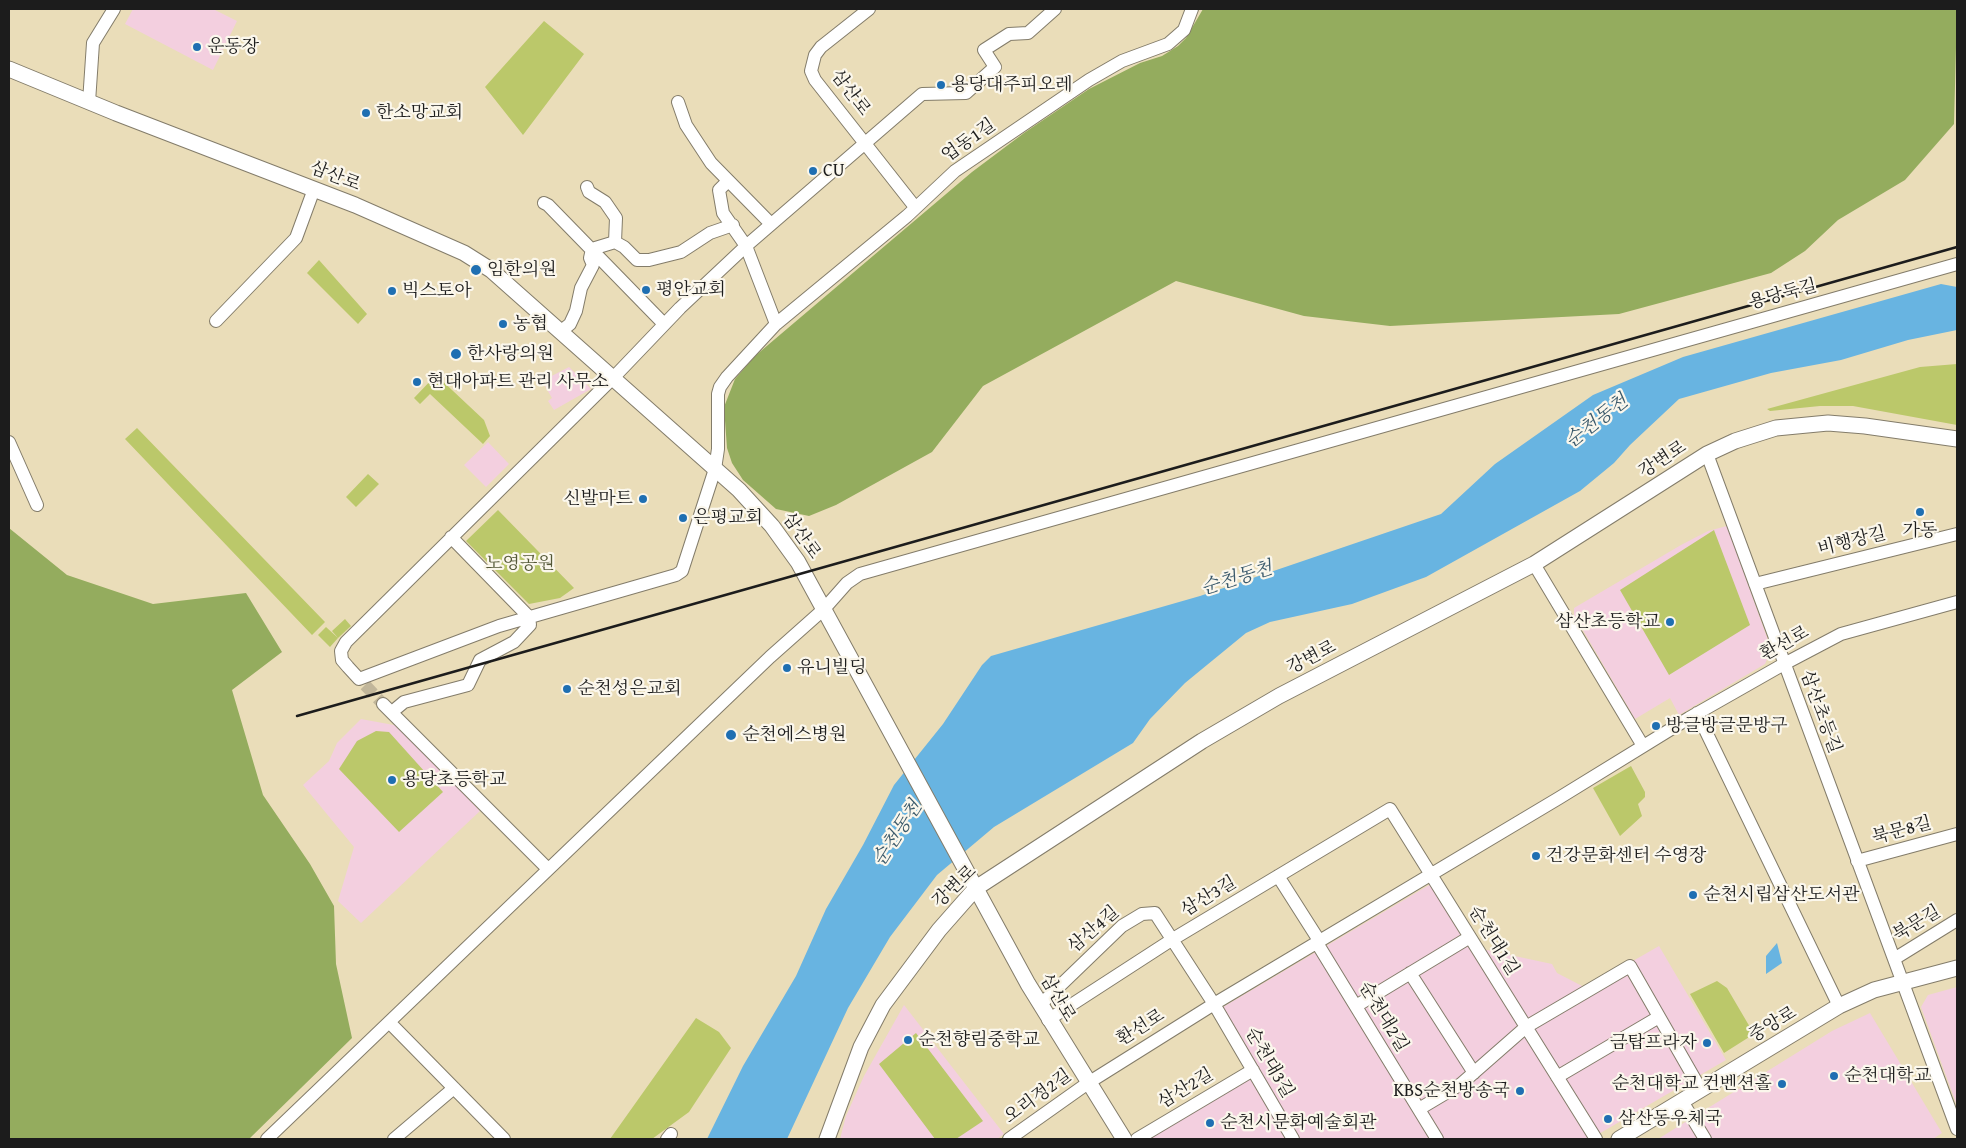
<!DOCTYPE html>
<meta charset="utf-8">
<style>
body{margin:0}
#map{position:relative;width:1966px;height:1148px;overflow:hidden;background:#eaddb9;font-family:"Gentium Book Plus",serif}
canvas{display:block}
.frame{position:absolute;inset:0;border:10px solid #1c1c1c;pointer-events:none}
</style>
<div id="map">
<canvas width="1966" height="1148"></canvas>
<div class="frame"></div>
</div>
<script>
const context = document.querySelector('canvas').getContext('2d');
context.lineJoin = 'round';
function paint(path, color) {
  context.fillStyle = color;
  context.fill(path, 'evenodd');
}
function toPath(rows) {
  const path = new Path2D();
  for (const r of rows) {
    path.moveTo(r[0], r[1]);
    for (let i = 2; i < r.length; i += 2) path.lineTo(r[i], r[i + 1]);
  }
  return path;
}
function trace(path, color, width, dash) {
  context.strokeStyle = color;
  context.lineWidth = width;
  context.lineCap = dash ? 'butt' : 'round';
  context.setLineDash(dash || []);
  context.stroke(path);
}
function label(font, color, halo, rows, align = 'center') {
  context.font = font + ' "Gentium Book Plus","Noto Serif KR",serif';
  context.lineWidth = 4.5;
  context.setLineDash([]);
  context.textBaseline = 'middle';
  context.strokeStyle = halo;
  context.fillStyle = color;
  for (const [text, x, y, turn = 0] of rows) {
    context.save();
    context.translate(x, y);
    context.rotate((+turn || 0) * Math.PI / 180);
    context.textAlign = isNaN(turn) ? turn : align;
    if (halo) context.strokeText(text, 0, 0);
    context.fillText(text, 0, 0);
    context.restore();
  }
}
paint(toPath([
 [133,9,213,9,237,21,213,70,125,24],
 [569,367,591,389,554,410,548,401,552,398,542,381],
 [488,442,509,464,486,487,464,465],
 [1727,526,1769,643,1770,653,1765,664,1679,715,1670,698,1635,719,1574,615,1574,608,1681,545,1708,531],
 [361,719,399,726,480,811,361,923,338,901,354,847,303,785,329,761,337,743],
 [1436,881,1482,949,1552,964,1557,973,1586,988,1659,946,1726,1060,1590,1139,1137,1139,1253,1070,1218,1010],
 [1957,987,1957,1106,1921,1007,1928,995],
 [904,1005,1004,1134,997,1139,840,1139,846,1116,864,1076],
 [1870,1013,1942,1133,1933,1139,1658,1139,1832,1031]
]), '#f3cfdf');
paint(toPath([
 [544,21,584,54,523,135,485,87],
 [319,260,367,314,358,324,307,273],
 [1957,364,1957,425,1853,406,1820,406,1770,411,1767,409,1920,367],
 [436,375,484,420,490,436,483,444,430,394,420,404,414,398],
 [137,428,325,622,312,635,125,439],
 [368,474,379,484,356,507,346,497],
 [498,510,574,588,560,598,529,604,466,541],
 [1714,530,1750,625,1669,675,1620,590],
 [345,619,351,626,338,638,332,631],
 [326,627,338,638,330,647,318,635],
 [376,731,389,732,443,792,399,832,339,769,357,741],
 [1631,766,1645,792,1645,797,1638,804,1642,816,1620,836,1593,788],
 [1717,981,1727,988,1754,1034,1724,1053,1690,994],
 [696,1018,719,1032,731,1048,689,1112,652,1139,610,1139],
 [916,1033,983,1121,956,1139,935,1139,879,1064]
]), '#bbc86a');
paint(toPath([
 [1203,9,1957,9,1954,124,1905,180,1838,220,1805,251,1771,273,1619,314,1390,326,1304,316,1176,281,983,386,932,452,836,505,809,516,776,509,743,480,732,463,727,448,724,407,735,379,755,356,972,172,1024,133,1089,89,1140,63,1162,56,1178,46,1186,38],
 [9,528,67,575,153,604,246,593,282,652,232,690,263,795,310,864,334,906,336,964,352,1038,249,1139,9,1139]
]), '#94ac5e');
paint(toPath([
 [1941,284,1957,287,1957,330,1908,340,1841,360,1771,373,1679,399,1630,445,1614,463,1580,491,1426,577,1352,604,1270,622,1246,633,1185,683,1150,719,1133,743,994,827,937,875,890,937,848,1008,787,1139,707,1139,743,1066,796,976,826,909,863,845,894,785,943,724,982,665,991,656,1200,596,1441,514,1495,464,1593,395,1683,357],
 [1777,943,1782,963,1766,974,1766,956]
]), '#68b4e1');
trace(toPath([
 [365,685,383,704]
]), '#c1b69a', 12, [12, 6]);
const minor = toPath([
 [869,9,821,47,815,55,811,71,815,80,915,207],
 [1055,9,1028,33,1009,34,984,50,995,67,966,93,922,94,746,246,680,308,614,377,346,642,341,651,342,660,348,667,359,679,499,626,676,575,682,571,715,469,718,449,718,394,720,387,727,377,776,324,907,216,955,171,1089,80,1122,61,1168,44,1184,30,1192,9],
 [89,102,93,43,114,9],
 [678,102,686,125,711,163,771,224],
 [728,181,719,190,723,213,746,246,776,324],
 [544,203,548,205,664,324],
 [615,242,624,247,637,260,649,260,681,252,710,233,733,225],
 [216,321,296,238,314,189],
 [560,332,570,324,576,311,581,288,593,265,590,258,592,249,615,242,616,218,605,202,589,192,587,187],
 [9,442,37,505],
 [1707,454,1957,1129],
 [1534,564,1643,746],
 [1755,584,1957,534],
 [383,704,548,869],
 [392,712,404,702,468,685,480,660,514,642,530,625,529,617,451,537],
 [1697,713,1839,1006],
 [1857,861,1957,834],
 [1278,876,1320,942],
 [1317,943,1437,1139],
 [1894,959,1957,920],
 [1410,973,1474,1073],
 [1040,1005,1122,926,1142,914,1155,913,1214,1004,1293,1139],
 [1356,1006,1470,937],
 [1048,1020,1173,939,1390,809,1596,1139],
 [389,1022,504,1139],
 [1557,1077,1659,1017],
 [1682,1101,1705,1139],
 [1419,1109,1461,1084,1526,1027,1630,966,1701,1090],
 [267,1139,770,657,824,609,847,583,860,574,1957,264],
 [394,1139,454,1088],
 [667,1139,671,1134],
 [1009,1139,1088,1083,1214,1004,1559,798,1689,718,1784,664,1841,634,1957,602],
 [1137,1139,1253,1070]
]);
const major = toPath([
 [9,69,116,113,355,205,464,253,491,270,739,490,772,526,798,562,1028,984,1124,1139],
 [827,1139,861,1047,883,1005,939,930,976,888,1202,741,1279,696,1534,564,1707,454,1735,441,1776,428,1828,423,1865,426,1957,439],
 [1619,1139,1839,1006,1874,990,1957,968]
]);
trace(minor, '#837c6a', 14);
trace(major, '#837c6a', 17);
trace(minor, '#fff', 12);
trace(major, '#fff', 15);
trace(toPath([
 [297,716,1957,247]
]), '#1c1c1c', 2.5);
for (const [x, y, r, color] of [
 [197,47,5,"#1f6fb2"],
 [941,85,5,"#1f6fb2"],
 [366,113,5,"#1f6fb2"],
 [813,171,5,"#1f6fb2"],
 [476,270,6,"#1f6fb2"],
 [646,290,5,"#1f6fb2"],
 [392,291,5,"#1f6fb2"],
 [503,324,5,"#1f6fb2"],
 [456,354,6,"#1f6fb2"],
 [417,382,5,"#1f6fb2"],
 [643,499,5,"#1f6fb2"],
 [1920,512,5,"#1f6fb2"],
 [683,518,5,"#1f6fb2"],
 [1670,622,5,"#1f6fb2"],
 [787,668,5,"#1f6fb2"],
 [567,689,5,"#1f6fb2"],
 [1656,726,5,"#1f6fb2"],
 [731,735,6,"#1f6fb2"],
 [392,780,5,"#1f6fb2"],
 [1536,856,5,"#1f6fb2"],
 [1693,895,5,"#1f6fb2"],
 [908,1040,5,"#1f6fb2"],
 [1707,1043,5,"#1f6fb2"],
 [1834,1076,5,"#1f6fb2"],
 [1782,1084,5,"#1f6fb2"],
 [1520,1091,5,"#1f6fb2"],
 [1608,1119,5,"#1f6fb2"],
 [1210,1123,5,"#1f6fb2"]
]) {
  const dot = new Path2D();
  dot.arc(x, y, r, 0, 2 * Math.PI);
  context.fillStyle = color;
  context.fill(dot);
  trace(dot, '#fbf7ec', 2);
}
label('18px', '#1c1c1c', '#fbf7ec', [
 ["운동장",207,47],
 ["용당대주피오레",951,85],
 ["한소망교회",376,113],
 ["CU",823,171],
 ["임한의원",487,270],
 ["평안교회",656,290],
 ["빅스토아",402,291],
 ["농협",513,324],
 ["한사랑의원",467,354],
 ["현대아파트 관리 사무소",427,382],
 ["신발마트",633,499,"right"],
 ["은평교회",693,518],
 ["가동",1920,531,"center"],
 ["삼산초등학교",1660,622,"right"],
 ["유니빌딩",797,668],
 ["순천성은교회",577,689],
 ["방글방글문방구",1666,726],
 ["순천에스병원",742,735],
 ["용당초등학교",402,780],
 ["건강문화센터 수영장",1546,856],
 ["순천시립삼산도서관",1703,895],
 ["순천향림중학교",918,1040],
 ["금탑프라자",1697,1043,"right"],
 ["순천대학교",1844,1076],
 ["순천대학교 컨벤션홀",1772,1084,"right"],
 ["KBS순천방송국",1510,1091,"right"],
 ["삼산동우체국",1618,1119],
 ["순천시문화예술회관",1220,1123]
], 'left');
label('18px', '#1c1c1c', '#fbf7ec', [
 ["삼산로",850,93,53],
 ["업동1길",969,141,-35],
 ["삼산로",335,177,21],
 ["용당둑길",1783,295,-15],
 ["강변로",1663,460,-33],
 ["삼산로",801,536,55],
 ["비행장길",1852,542,-14],
 ["환선로",1785,644,-29],
 ["강변로",1312,658,-27],
 ["삼산초등길",1820,712,70],
 ["북문8길",1902,831,-15],
 ["강변로",955,887,-44],
 ["삼산3길",1209,897,-31],
 ["북문길",1917,924,-31],
 ["삼산4길",1094,930,-41],
 ["순천대1길",1493,941,58],
 ["삼산로",1057,998,60],
 ["순천대2길",1383,1017,59],
 ["중앙로",1773,1025,-31],
 ["환선로",1141,1028,-32],
 ["순천대3길",1269,1063,60],
 ["삼산2길",1186,1089,-31],
 ["오리정2길",1038,1097,-36]
]);
label('18px', '#545837', '#fbf7ec', [
 ["노영공원",520,564]
]);
label('italic 19px', '#3a596b', '#fbf7ec', [
 ["순천동천",1597,422,-38],
 ["순천동천",1237,579,-17],
 ["순천동천",898,834,-57]
]);
</script>
